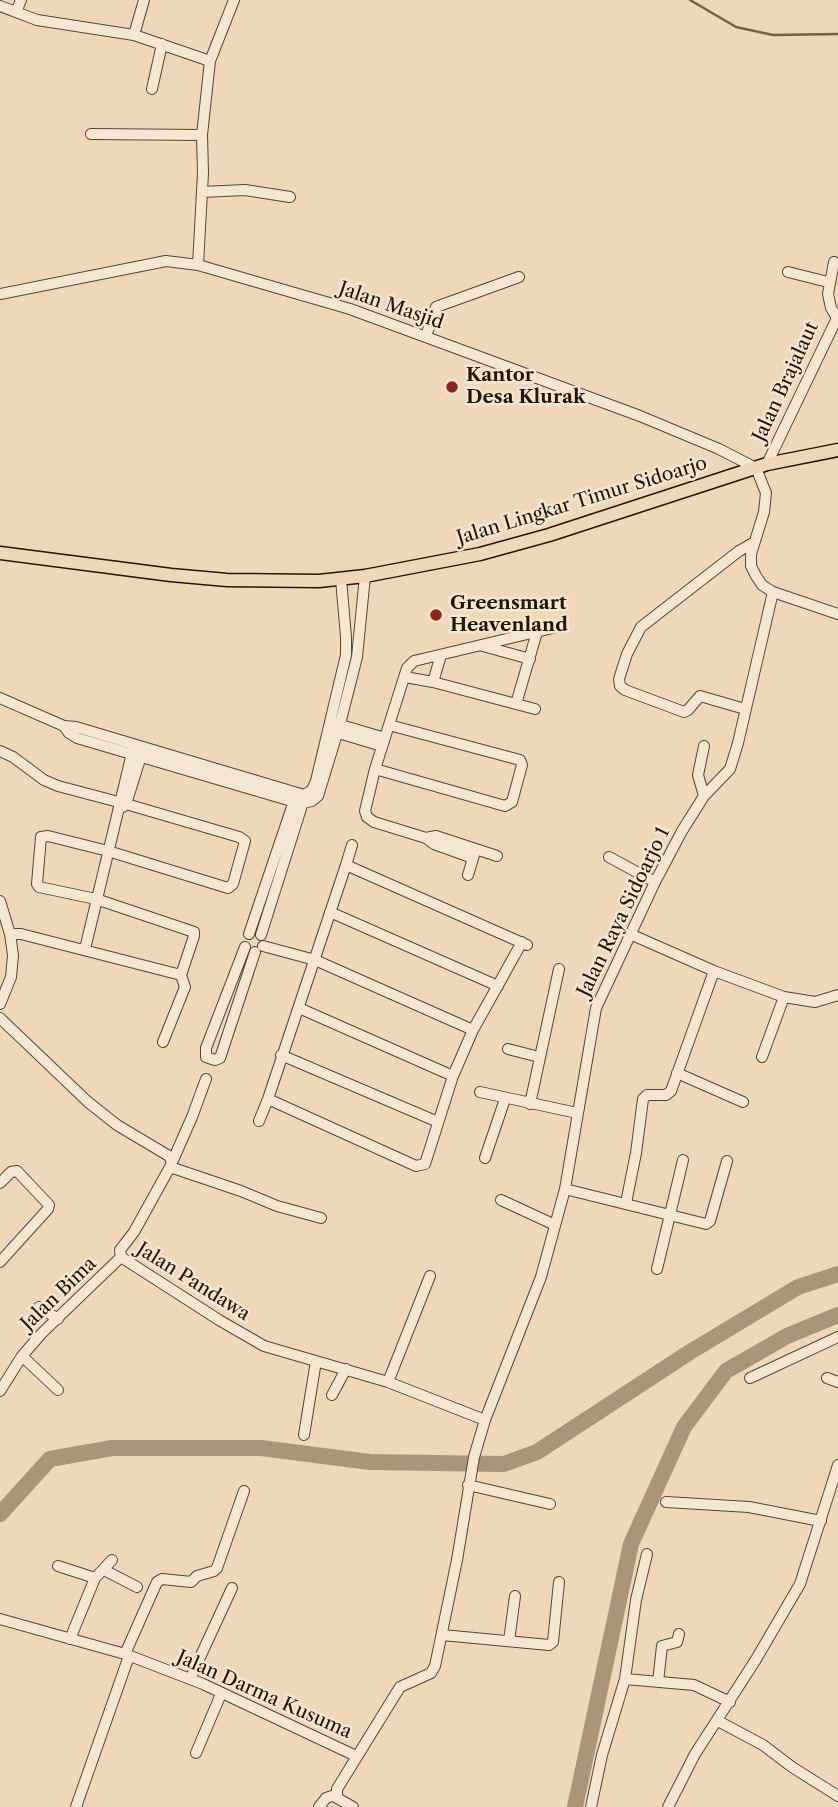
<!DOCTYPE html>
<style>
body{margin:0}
canvas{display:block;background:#efd8b9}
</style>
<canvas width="838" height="1807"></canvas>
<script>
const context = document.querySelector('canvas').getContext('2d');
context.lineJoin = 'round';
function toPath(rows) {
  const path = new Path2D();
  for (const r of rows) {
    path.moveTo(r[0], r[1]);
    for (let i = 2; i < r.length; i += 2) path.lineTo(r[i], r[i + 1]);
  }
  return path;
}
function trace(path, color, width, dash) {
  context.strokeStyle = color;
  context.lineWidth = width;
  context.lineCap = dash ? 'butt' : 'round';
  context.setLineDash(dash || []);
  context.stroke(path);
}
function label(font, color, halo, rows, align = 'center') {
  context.font = font + ' "Libre Caslon Text",serif';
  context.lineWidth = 5;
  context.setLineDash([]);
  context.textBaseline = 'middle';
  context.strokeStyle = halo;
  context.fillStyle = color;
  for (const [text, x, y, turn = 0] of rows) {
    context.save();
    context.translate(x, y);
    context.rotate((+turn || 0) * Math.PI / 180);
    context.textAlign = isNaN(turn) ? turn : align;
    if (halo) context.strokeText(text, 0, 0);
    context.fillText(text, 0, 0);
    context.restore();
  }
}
trace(toPath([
 [690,0,736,27,773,35,838,34]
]), '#74614b', 2.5);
trace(toPath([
 [0,1514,50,1459,112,1448,261,1448,370,1462,504,1464,537,1452,690,1352,798,1287,838,1274],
 [575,1807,631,1544,684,1427,726,1371,787,1336,838,1315]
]), '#aa957b', 16);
const minor = toPath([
 [0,6,37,20,134,35,210,61],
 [16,12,21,0],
 [134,35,144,0],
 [152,89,162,44],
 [91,134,202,135],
 [202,192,245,190,290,197],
 [834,262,828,294,831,308,836,316],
 [198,265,203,173,202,135,210,61,234,0],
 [788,272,828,282],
 [0,294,166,261,198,265,350,309,640,416,719,449,756,468,766,493,764,512,751,554,751,566,756,576,762,585,773,592,838,614],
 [426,336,436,307,519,277],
 [767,464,838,316],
 [483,646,530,659],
 [405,677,433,682,535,709],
 [433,682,441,655],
 [0,698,64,726,76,727,304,795,312,790,316,781,346,655,346,637,341,579],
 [516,704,537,632],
 [745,709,700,696,688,710,684,712,625,690,620,686,619,679,627,654,641,627,739,551,753,543],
 [334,723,385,738],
 [64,726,69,733,77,738,295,802,303,803,312,801,318,796,340,724,357,657,365,576],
 [332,731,382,746],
 [704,746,698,775,704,796],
 [0,751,13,757,44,780,58,786,126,804,239,837,245,841,233,884,228,888,108,851,48,836,41,837,37,884,39,887,96,899,194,932,194,936,181,975],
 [375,769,505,806,512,802,522,765,520,760,389,725],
 [123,807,126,804,142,753],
 [426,838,436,836,497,856],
 [352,845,346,865,527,945],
 [609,857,655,882],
 [473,858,434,844,426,838,374,822,367,817,365,811,375,769,407,668,414,661,561,626],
 [346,865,268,1099,416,1166,425,1164,453,1076,473,1030,522,942],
 [468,875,474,855],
 [0,901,10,934,13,955,11,977,0,1004],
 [330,912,498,986],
 [10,934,21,934,181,975,185,987,163,1042],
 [249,934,295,798],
 [630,934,714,971,784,997,815,1002,838,995],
 [261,935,304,799],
 [263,946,315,960,473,1030],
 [245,947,206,1048,206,1057,215,1060,220,1058,255,952],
 [85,949,133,749],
 [299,1008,453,1076],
 [0,1018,88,1102,117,1125,169,1156,172,1162],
 [508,1049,539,1057],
 [281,1055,438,1122],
 [762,1057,784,997],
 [677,1073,743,1102],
 [480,1092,577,1113],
 [530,1104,559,969],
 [259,1121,268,1099],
 [485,1158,505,1099],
 [170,1167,241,1191,277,1206,321,1218],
 [0,1183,11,1172,17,1171,49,1205,48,1209,0,1262],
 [565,1189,706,1224,710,1221,727,1161],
 [501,1200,555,1225],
 [626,1203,636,1153,643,1099,647,1095,666,1095,671,1091,714,971],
 [121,1257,219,1320,264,1346,388,1382,485,1420],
 [121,1257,120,1250,134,1232,170,1167,192,1117,206,1079],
 [657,1269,683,1160],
 [39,1307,58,1319],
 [22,1356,58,1390],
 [750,1378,838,1337],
 [827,1378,838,1382],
 [388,1382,430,1276],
 [0,1391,22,1356,42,1333,121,1257],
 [332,1395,346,1369],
 [304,1435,316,1361],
 [468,1485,550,1504],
 [666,1502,749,1507,821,1521],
 [58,1566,95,1578],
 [104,1570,137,1587],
 [0,1619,125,1654,203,1684,356,1756],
 [442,1635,549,1645,553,1642,559,1582],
 [70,1639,95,1578,112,1560],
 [509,1641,515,1596],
 [125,1654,157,1582,162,1579,191,1582,197,1576,214,1571,217,1568,244,1491],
 [190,1679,232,1588],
 [625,1679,694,1685,730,1702],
 [658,1682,662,1646,677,1642,679,1634],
 [718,1721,763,1745,792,1767,838,1796],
 [196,1753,221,1694],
 [76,1807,129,1656],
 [319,1807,326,1798,335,1795],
 [353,1807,337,1798,337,1789,400,1687,431,1673,435,1666,457,1560,474,1457,485,1420,541,1277,565,1189,596,1008,655,882,682,831,704,796,730,769,738,743,773,592],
 [591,1807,602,1755,625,1679,636,1600,647,1554],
 [668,1807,695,1754,755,1661,800,1584,838,1465]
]);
const major = toPath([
 [0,553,171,575,227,580,319,581,365,576,480,554,549,535,767,464,838,450]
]);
trace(minor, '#574531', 12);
trace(major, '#241404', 15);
trace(minor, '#f5e6d2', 10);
trace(major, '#efd8b9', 12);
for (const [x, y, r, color] of [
 [452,387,7,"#8f2418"],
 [436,615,7,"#8f2418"]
]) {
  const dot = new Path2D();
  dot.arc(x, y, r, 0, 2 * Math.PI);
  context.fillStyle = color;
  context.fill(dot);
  trace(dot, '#f5e6d2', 2.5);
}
label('19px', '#241404', '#f5e6d2', [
 ["Jalan Masjid",391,306,19],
 ["Jalan Brajalaut",786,382,-65],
 ["Jalan Lingkar Timur Sidoarjo",582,501,-17],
 ["Jalan Raya Sidoarjo 1",624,912,-64],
 ["Jalan Pandawa",193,1282,32],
 ["Jalan Bima",59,1294,-44],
 ["Jalan Darma Kusuma",264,1695,24]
]);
label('bold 19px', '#241404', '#f5e6d2', [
 ["Kantor",466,376],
 ["Desa Klurak",466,398],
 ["Greensmart",450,604],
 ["Heavenland",450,626]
], 'left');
</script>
